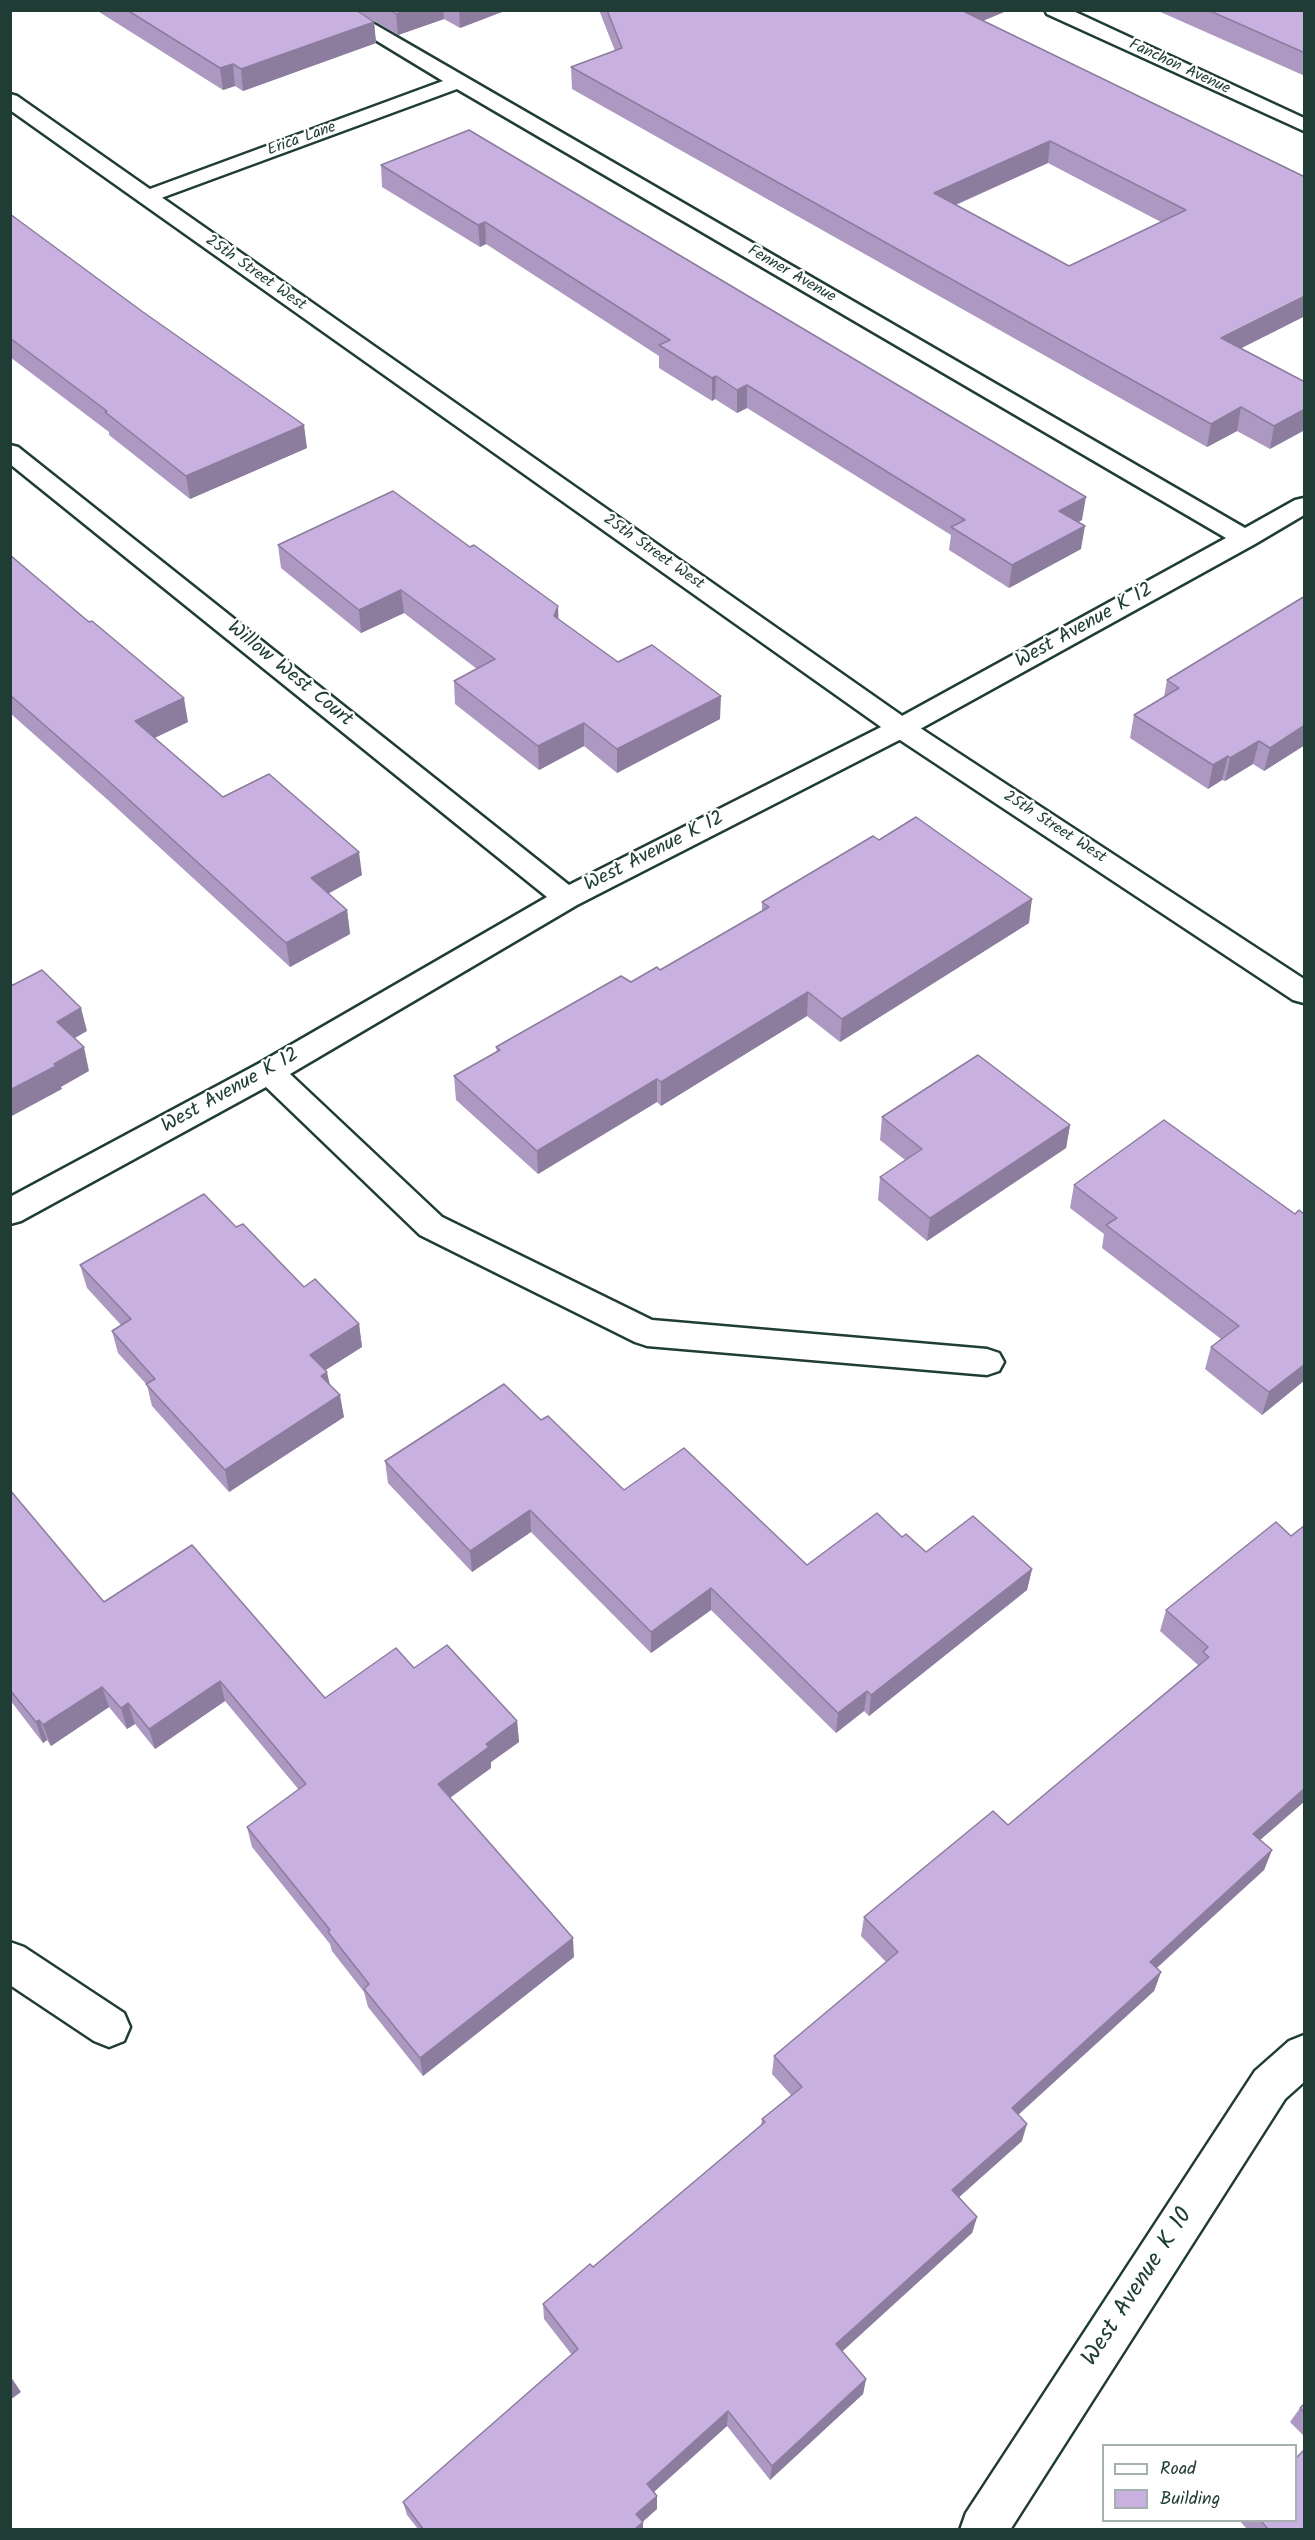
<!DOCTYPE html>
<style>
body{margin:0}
#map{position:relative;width:1315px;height:2540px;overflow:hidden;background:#fff;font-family:Kalam,sans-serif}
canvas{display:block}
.frame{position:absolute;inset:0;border:12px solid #1f3d34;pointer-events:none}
.legend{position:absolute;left:1102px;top:2444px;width:195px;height:78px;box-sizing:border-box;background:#fff;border:2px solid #a5b1ae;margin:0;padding:8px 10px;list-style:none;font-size:18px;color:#1f3d34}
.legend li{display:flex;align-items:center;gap:12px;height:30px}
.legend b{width:30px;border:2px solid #a5b1ae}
</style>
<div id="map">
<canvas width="1315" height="2540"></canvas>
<div class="frame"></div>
<ul class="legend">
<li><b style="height:8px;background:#fff"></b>Road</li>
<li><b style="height:16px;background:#c8b1e0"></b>Building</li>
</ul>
</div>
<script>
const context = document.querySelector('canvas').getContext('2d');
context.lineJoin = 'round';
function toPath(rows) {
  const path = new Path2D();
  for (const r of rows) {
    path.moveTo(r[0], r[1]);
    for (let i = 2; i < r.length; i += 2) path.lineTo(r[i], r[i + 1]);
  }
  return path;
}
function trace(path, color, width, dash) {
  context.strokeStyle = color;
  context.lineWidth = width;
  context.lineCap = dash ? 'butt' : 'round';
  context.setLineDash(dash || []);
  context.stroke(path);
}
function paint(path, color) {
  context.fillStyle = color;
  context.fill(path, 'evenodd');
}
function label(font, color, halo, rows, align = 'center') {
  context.font = font + ' Kalam,sans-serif';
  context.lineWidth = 4.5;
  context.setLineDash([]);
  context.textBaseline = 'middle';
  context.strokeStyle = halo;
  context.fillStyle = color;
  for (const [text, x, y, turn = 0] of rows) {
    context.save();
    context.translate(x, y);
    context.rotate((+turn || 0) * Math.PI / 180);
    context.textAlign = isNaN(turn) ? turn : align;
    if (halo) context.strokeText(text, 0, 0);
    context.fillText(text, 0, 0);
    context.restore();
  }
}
const minor = toPath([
 [326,10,350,10,1245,528,1295,500,1304,498,1304,515,1255,544,911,734,577,905,290,1074,442,1217,652,1320,987,1349,999,1353,1004,1362,999,1371,987,1375,647,1346,635,1342,420,1235,266,1087,21,1221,10,1224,10,1197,258,1064,547,897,10,464,10,445,18,447,569,885,891,722,1226,538,457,89,153,201,146,203,139,201,135,197,139,193,443,81,326,10],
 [1045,10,1071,10,1304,118,1304,131,1047,14,1045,10],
 [10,1942,24,1947,124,2013,130,2027,124,2041,109,2047,94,2041,10,1985,10,1942],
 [1304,2035,1304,2082,1285,2099,1010,2530,960,2530,966,2513,1255,2071,1289,2041,1304,2035]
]);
const tertiary = toPath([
 [10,94,17,96,911,722,1304,979,1304,1003,1293,1000,891,734,10,110,10,94]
]);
trace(minor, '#1f3d34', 5);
trace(tertiary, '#1f3d34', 5);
paint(minor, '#fff');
paint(tertiary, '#fff');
paint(toPath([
 [96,10,507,10,460,28,444,19,398,35,371,19,374,22,376,43,243,91,235,86,223,90],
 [599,10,1009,10,983,21,1305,177,1305,316,1241,348,1305,382,1270,449,1237,431,1207,447,572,89,571,67,615,51],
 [1048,163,1161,222,1069,266,956,205],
 [1156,10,1305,10,1305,76],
 [381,165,1082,520,1078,522,1081,549,1009,588,949,550,951,535,747,408,737,413,715,399,712,401,659,368,659,356,486,244,480,247,382,187],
 [10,214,307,448,190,499,109,435,109,432,10,357],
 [278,545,470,547,558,606,558,619,618,662,720,719,617,773,584,746,539,770,455,704,454,681,477,669,404,613,361,633,281,568],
 [10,555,188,722,154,738,223,797,362,875,328,894,347,910,350,934,290,967,109,801,10,713],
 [1305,596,1305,745,1264,771,1253,764,1225,781,1222,780,1208,789,1130,738,1134,715,1164,697,1167,680],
 [879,840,1029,923,840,1042,807,1016,661,1106,657,1102,538,1174,456,1100,454,1076,497,1052,496,1047,631,982,660,970,762,911,762,902],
 [882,1117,1070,1125,1066,1148,927,1241,878,1200,880,1177,905,1160,880,1140],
 [1074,1185,1305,1215,1305,1380,1262,1415,1205,1369,1211,1347,1221,1339,1102,1248,1104,1234,1070,1208],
 [236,1227,304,1287,359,1324,362,1347,326,1370,330,1384,344,1417,229,1492,152,1406,147,1385,118,1353,112,1331,121,1325,87,1288,80,1265],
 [541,1420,624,1490,807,1565,902,1537,926,1552,1032,1569,1027,1590,869,1716,864,1711,836,1733,711,1610,651,1653,531,1532,472,1572,388,1483,385,1461],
 [10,1490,104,1602,325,1698,414,1668,517,1721,519,1742,491,1762,491,1768,450,1798,574,1957,423,2076,368,2007,364,1992,332,1951,330,1944,252,1847,247,1827,299,1790,225,1701,155,1749,135,1724,127,1729,109,1707,51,1746,47,1740,43,1743,10,1700],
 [1305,1525,1305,1801,1260,1840,1272,1850,1264,1870,1157,1968,1161,1972,1154,1991,1018,2115,1022,2141,959,2197,977,2217,972,2233,842,2351,866,2379,863,2394,770,2480,727,2426,654,2492,657,2496,657,2509,642,2522,643,2529,418,2529,407,2515,403,2502,572,2355,544,2319,543,2304,593,2267,761,2125,762,2119,791,2095,772,2074,774,2056,886,1962,861,1936,864,1917,1008,1825,1198,1665,1160,1631,1166,1610,1291,1536],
 [1305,2403,1305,2437,1290,2422,1300,2408],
 [1239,2520,1296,2520,1305,2529,1247,2529]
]), '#ac98c1');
paint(toPath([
 [406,10,443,10,444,19,398,35,396,14],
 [459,10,507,10,460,28],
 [959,10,1009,10,957,31],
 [374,22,376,43,243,91,241,69],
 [233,64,235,86,223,90,220,68],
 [1050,141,1048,163,932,215,934,193],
 [485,222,486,244,480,247,478,225],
 [1305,296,1305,316,1216,361,1221,338],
 [716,376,715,399,712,401,712,378],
 [747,385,747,408,737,413,737,390],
 [1241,407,1237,431,1207,447,1211,424],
 [1305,409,1305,430,1270,449,1274,426],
 [304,425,307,448,190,499,186,476],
 [1086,497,1082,520,1056,534,1059,511],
 [1085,526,1081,549,1009,588,1012,565],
 [401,590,404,613,361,633,359,610],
 [558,606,559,630,554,616],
 [721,696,720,719,617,773,617,749],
 [184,698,188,722,140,745,135,721],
 [584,723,584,746,539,770,538,746],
 [1305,725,1305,745,1264,771,1270,748],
 [1259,741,1253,764,1225,781,1230,758],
 [1228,756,1222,780,1208,789,1213,765],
 [359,852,362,875,314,901,311,878],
 [1032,899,1029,923,840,1042,842,1019],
 [347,910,350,934,290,967,286,943],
 [808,992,807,1016,661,1106,661,1082],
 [81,1008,87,1031,63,1045,57,1022],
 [84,1047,89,1071,61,1087,62,1089,10,1117,10,1090],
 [657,1079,657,1102,538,1174,537,1151],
 [1070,1125,1066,1148,927,1241,930,1218],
 [359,1324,362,1347,314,1377,310,1355],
 [1305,1364,1305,1380,1262,1415,1269,1392],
 [327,1372,331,1394,321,1376],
 [340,1395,344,1417,229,1492,225,1470],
 [530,1510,531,1532,472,1572,470,1551],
 [1032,1569,1027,1590,869,1716,871,1695],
 [711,1588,711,1610,651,1653,651,1632],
 [220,1681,225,1701,155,1749,149,1729],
 [102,1687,109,1707,51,1746,43,1725],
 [867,1691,864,1711,836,1733,838,1713],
 [128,1703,135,1724,127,1729,121,1708],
 [39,1720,47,1740,43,1743,36,1722],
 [517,1721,519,1742,491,1762,491,1768,441,1804,438,1784,486,1744],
 [1305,1788,1305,1801,1245,1853,1253,1834],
 [1272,1850,1264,1870,1143,1980,1150,1962],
 [573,1938,574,1957,423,2076,420,2058],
 [1161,1972,1154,1991,1007,2125,1012,2108],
 [1027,2124,1022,2141,948,2207,952,2190],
 [977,2217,972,2233,834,2359,836,2344],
 [11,2377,21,2392,10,2400,10,2378],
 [866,2379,863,2394,770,2480,772,2466],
 [728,2411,727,2426,648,2497,647,2484],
 [657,2496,657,2509,637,2527,636,2514],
 [643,2522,643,2529,635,2529]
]), '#8c7c9d');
const building = toPath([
 [127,10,356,10,374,22,241,69,233,64,220,68,127,10],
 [391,10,406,10,396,14,391,10],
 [607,10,961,10,1305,177,1305,296,1221,338,1305,382,1305,409,1274,426,1241,407,1211,424,571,67,622,48,607,10],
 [1050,141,1186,210,1069,266,934,193,1050,141],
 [1208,10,1305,10,1305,53,1208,10],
 [469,130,1086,497,1059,511,1085,526,1012,565,951,527,965,520,747,385,737,390,716,376,712,378,659,345,670,340,485,222,478,225,381,165,469,130],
 [10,214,143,312,304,425,186,476,105,412,107,411,10,338,10,214],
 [393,491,470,547,474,545,558,606,554,616,618,662,652,645,721,696,617,749,584,723,538,746,454,681,495,659,401,590,359,610,278,545,393,491],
 [10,555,89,622,92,621,184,698,135,721,223,797,269,774,359,852,311,878,347,910,286,943,104,777,10,695,10,555],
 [1305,596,1305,725,1270,748,1259,741,1230,758,1228,756,1213,765,1134,715,1179,688,1167,680,1305,596],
 [916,817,1032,899,842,1019,808,992,661,1082,657,1079,537,1151,454,1076,500,1050,496,1047,621,976,631,982,657,967,660,970,769,907,762,902,873,836,879,840,916,817],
 [42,970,81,1008,57,1022,84,1047,54,1064,56,1066,10,1090,10,983,13,985,42,970],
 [978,1055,1070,1125,930,1218,880,1177,922,1149,882,1117,978,1055],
 [1164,1120,1295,1214,1299,1210,1305,1215,1305,1364,1269,1392,1211,1347,1239,1326,1106,1225,1117,1218,1074,1185,1164,1120],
 [204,1194,236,1227,243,1224,304,1287,315,1279,359,1324,310,1355,327,1372,321,1376,340,1395,225,1470,146,1384,155,1379,112,1331,131,1319,80,1265,204,1194],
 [504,1384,541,1420,548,1416,624,1490,684,1448,807,1565,877,1513,902,1537,906,1534,926,1552,973,1516,1032,1569,871,1695,867,1691,838,1713,711,1588,651,1632,530,1510,470,1551,385,1461,504,1384],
 [10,1490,104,1602,192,1545,325,1698,396,1648,414,1668,447,1645,517,1721,486,1744,489,1747,438,1784,573,1938,420,2058,364,1989,369,1984,328,1932,330,1930,247,1827,306,1784,220,1681,149,1729,128,1703,121,1708,102,1687,43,1725,39,1720,36,1722,10,1690,10,1490],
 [1276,1522,1291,1536,1305,1525,1305,1788,1253,1834,1272,1850,1150,1962,1161,1972,1012,2108,1027,2124,952,2190,977,2217,836,2344,866,2379,772,2466,728,2411,647,2484,657,2496,636,2514,643,2522,635,2529,423,2529,403,2502,578,2349,543,2304,590,2264,593,2267,765,2122,762,2119,802,2087,774,2056,898,1952,864,1917,993,1811,1008,1825,1209,1657,1203,1652,1208,1647,1166,1610,1276,1522],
 [1305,2403,1305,2413,1300,2408,1305,2403],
 [1305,2449,1305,2529,1268,2529,1260,2520,1296,2520,1296,2458,1305,2449]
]);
paint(building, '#c8b1e0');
trace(building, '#8c7c9d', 1.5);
label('16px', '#1f3d34', '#fff', [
 ["Fanchon Avenue",1179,68,25],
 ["Erica Lane",302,140,-20],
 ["25th Street West",255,274,35],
 ["Fenner Avenue",791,275,30],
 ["25th Street West",653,553,35],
 ["25th Street West",1054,828,33]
]);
label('20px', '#1f3d34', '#fff', [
 ["West Avenue K 12",1085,627,-29],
 ["Willow West Court",289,675,39],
 ["West Avenue K 12",655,853,-27],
 ["West Avenue K 12",231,1092,-29]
]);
label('24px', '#1f3d34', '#fff', [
 ["West Avenue K 10",1139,2288,-57]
]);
</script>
